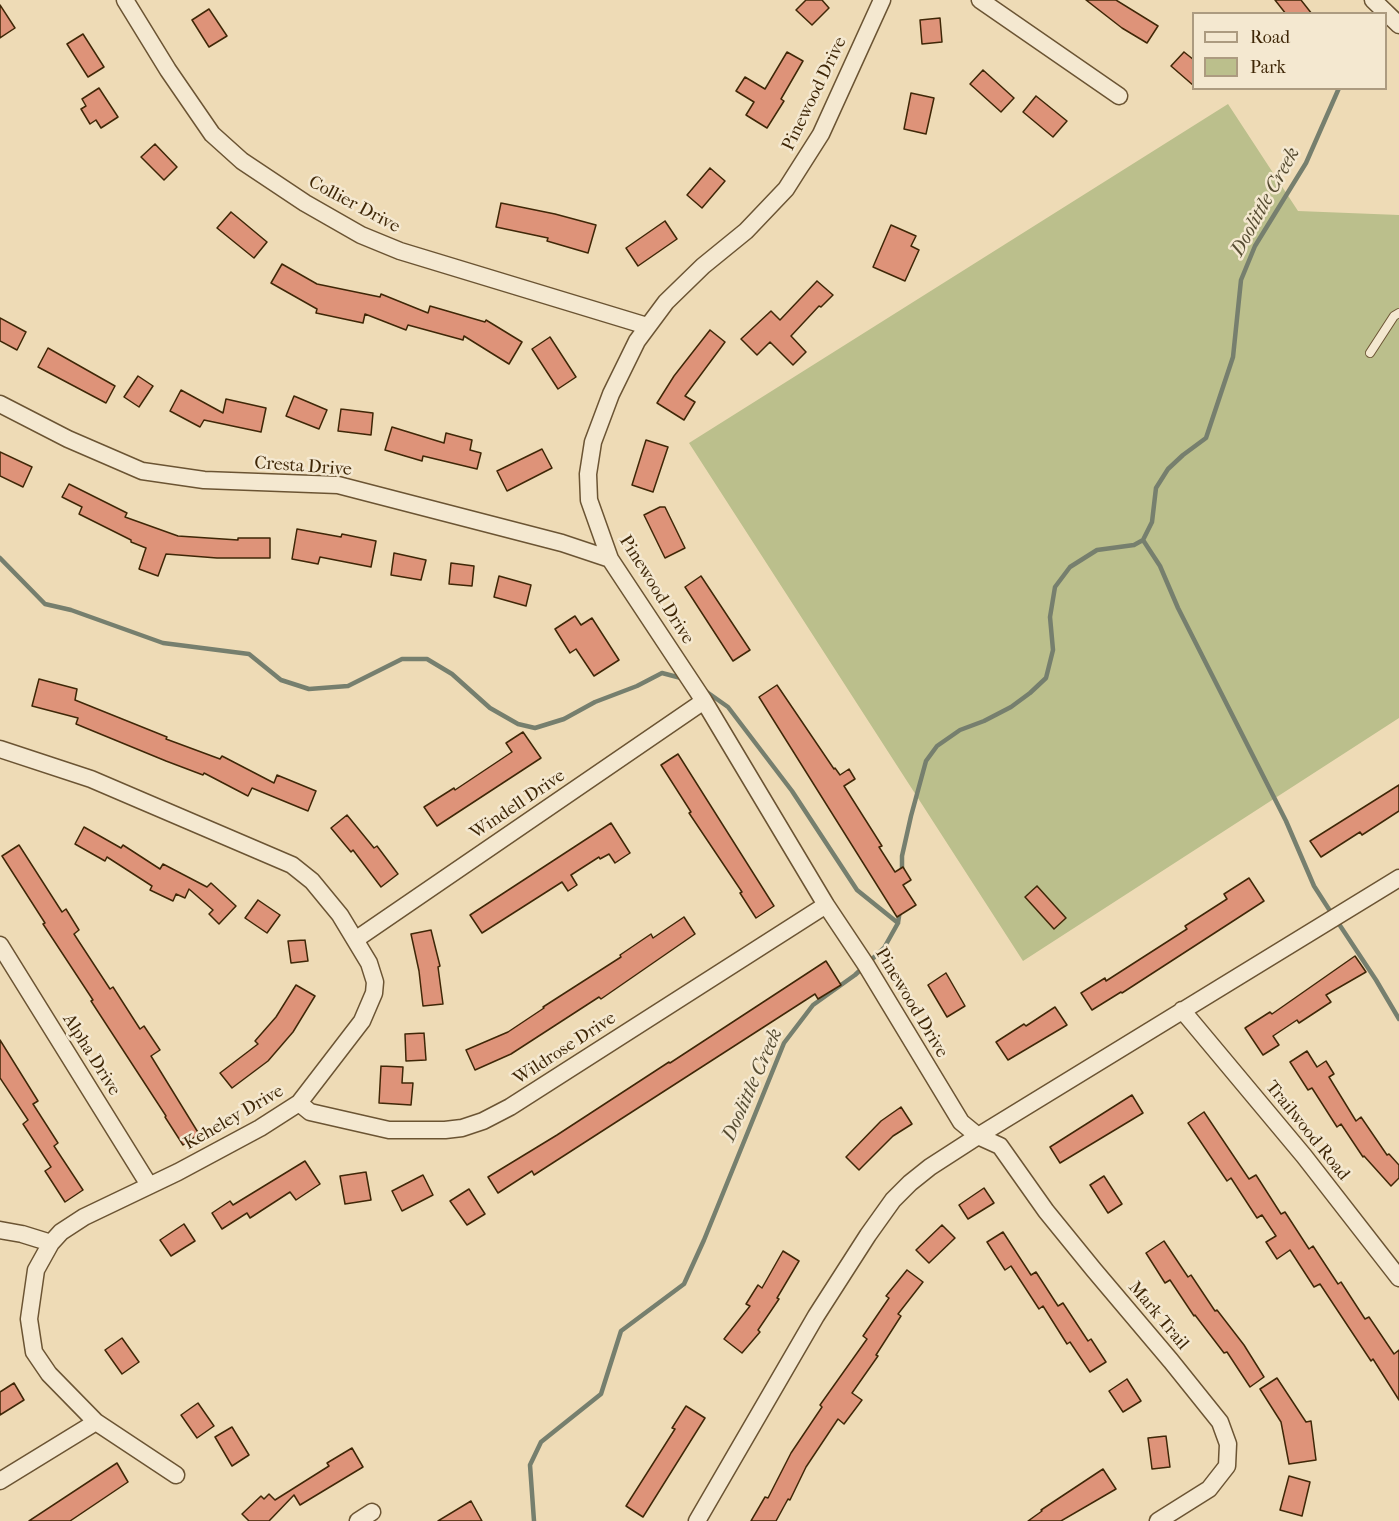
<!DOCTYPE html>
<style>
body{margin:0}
#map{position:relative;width:1399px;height:1521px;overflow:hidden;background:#eedbb6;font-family:"IM FELL French Canon",serif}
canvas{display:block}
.legend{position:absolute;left:1192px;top:12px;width:195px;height:78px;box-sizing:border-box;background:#f4e8d0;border:2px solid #ac9b80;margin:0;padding:8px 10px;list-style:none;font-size:18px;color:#3f2707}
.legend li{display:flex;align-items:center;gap:12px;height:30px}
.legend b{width:30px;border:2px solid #ac9b80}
</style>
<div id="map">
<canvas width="1399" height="1521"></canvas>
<ul class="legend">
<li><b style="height:8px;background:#f4e8d0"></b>Road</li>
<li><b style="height:16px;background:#bbbf8c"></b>Park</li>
</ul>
</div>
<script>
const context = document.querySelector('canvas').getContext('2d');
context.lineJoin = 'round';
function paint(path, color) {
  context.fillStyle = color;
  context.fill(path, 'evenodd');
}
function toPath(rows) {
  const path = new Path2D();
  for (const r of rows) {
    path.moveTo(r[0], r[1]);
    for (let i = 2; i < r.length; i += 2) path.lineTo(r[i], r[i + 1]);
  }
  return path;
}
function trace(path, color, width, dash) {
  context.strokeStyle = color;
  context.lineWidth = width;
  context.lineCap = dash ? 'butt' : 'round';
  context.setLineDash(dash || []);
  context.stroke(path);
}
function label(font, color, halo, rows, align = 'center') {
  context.font = font + ' "IM FELL French Canon",serif';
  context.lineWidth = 5;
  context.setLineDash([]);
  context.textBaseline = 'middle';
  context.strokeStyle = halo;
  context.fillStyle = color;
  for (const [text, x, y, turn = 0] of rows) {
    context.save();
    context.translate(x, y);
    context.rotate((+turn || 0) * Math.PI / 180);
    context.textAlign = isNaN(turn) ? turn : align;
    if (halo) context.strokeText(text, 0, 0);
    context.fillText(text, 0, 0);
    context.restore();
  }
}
paint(toPath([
 [1228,104,1298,211,1399,215,1399,718,1023,961,689,443]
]), '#bbbf8c');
trace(toPath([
 [1143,540,1160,566,1178,608,1286,821,1314,886,1332,914],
 [0,558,45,604,71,610,163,643,249,654,281,680,309,689,348,686,402,659,427,659,452,674,490,708,518,724,535,728,564,719,595,702,637,686,662,673,681,678],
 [704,690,728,707,792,791,857,890,898,923],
 [902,872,902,856,911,816,926,761,937,746,960,730,984,721,1011,707,1030,693,1046,678,1053,650,1050,617,1055,587,1070,567,1097,550,1134,545,1143,540,1152,522,1156,488,1168,469,1183,455,1206,438,1233,357,1241,280,1255,246,1306,163,1339,88],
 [1337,921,1376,980,1399,1019],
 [534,1521,530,1465,541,1442,601,1394,621,1331,684,1284,704,1240,784,1043,813,1005,855,975,884,948,898,923,900,910]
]), '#767f6e', 4.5);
const building = toPath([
 [806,0,822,0,829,8,812,25,796,10,806,0],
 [1086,0,1116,0,1158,26,1147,43,1122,28,1086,0],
 [1275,0,1301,0,1312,14,1286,14,1275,0],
 [0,5,15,28,0,38,0,5],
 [209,9,227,36,209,47,192,20,209,9],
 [940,18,942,42,922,44,920,20,940,18],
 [83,34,104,67,88,77,67,44,83,34],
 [787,52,803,61,781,99,784,101,767,128,746,115,754,102,736,91,745,77,765,89,787,52],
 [1184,52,1194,60,1194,86,1171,66,1184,52],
 [983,70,1014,98,1001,112,970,84,983,70],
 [99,88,118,117,101,128,96,120,90,124,81,109,86,106,82,99,99,88],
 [911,93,934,98,926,134,904,129,911,93],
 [1036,96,1067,121,1053,137,1023,112,1036,96],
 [155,144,177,167,164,180,141,157,155,144],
 [710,168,725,181,702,208,687,195,710,168],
 [501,203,555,214,596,225,588,253,547,241,548,238,496,227,501,203],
 [231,212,267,242,254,258,217,228,231,212],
 [665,221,677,239,638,266,626,248,665,221],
 [891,225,916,236,911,246,919,250,905,281,873,267,891,225],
 [282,264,317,284,380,297,381,294,428,313,430,306,485,322,486,320,522,342,509,364,464,336,463,340,408,325,406,330,365,314,363,323,316,313,317,309,271,283,282,264],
 [817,281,833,295,821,307,819,306,791,336,806,352,793,365,770,342,757,355,741,339,771,311,780,320,817,281],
 [0,318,26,332,17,350,0,341,0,318],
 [710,330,725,342,685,396,695,402,684,420,657,403,674,376,710,330],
 [550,337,576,377,558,389,532,349,550,337],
 [48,348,115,386,106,403,38,367,48,348],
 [138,376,153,386,139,407,124,397,138,376],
 [181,390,223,413,226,399,266,408,261,432,204,420,200,427,170,411,181,390],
 [294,396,327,410,319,429,286,416,294,396],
 [341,409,373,413,371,435,338,431,341,409],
 [392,427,444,443,446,433,472,440,470,450,481,453,477,469,423,456,422,461,385,450,392,427],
 [646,440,668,447,653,492,632,485,646,440],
 [542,449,552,468,507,491,497,471,542,449],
 [0,452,32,467,23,487,0,476,0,452],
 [69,484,127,513,125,517,178,536,238,540,238,538,270,538,270,558,217,558,166,554,158,576,139,569,146,548,131,542,131,540,79,514,82,507,62,497,69,484],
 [660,507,665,507,685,548,665,558,644,515,660,507],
 [297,529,341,537,342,534,376,541,371,567,320,557,318,564,292,559,297,529],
 [394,553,426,560,421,580,391,575,394,553],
 [451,563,474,566,472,586,449,584,451,563],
 [499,576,531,585,526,606,494,597,499,576],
 [701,576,750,650,733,661,685,587,701,576],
 [575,616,581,625,592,618,619,660,594,676,576,649,570,653,555,629,575,616],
 [39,679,77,689,75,700,167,737,166,739,220,759,222,756,274,783,277,775,316,791,308,811,252,788,248,796,204,773,203,775,166,761,76,724,78,718,32,706,39,679],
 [777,685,834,769,835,768,840,775,849,769,855,779,844,786,882,846,879,847,895,872,903,867,911,880,903,885,916,905,897,917,759,697,777,685],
 [523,732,541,758,437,826,424,807,454,788,455,790,512,752,506,743,523,732],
 [678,754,774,906,756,918,740,893,742,892,689,813,691,812,661,765,678,754],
 [1399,785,1399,811,1362,835,1360,832,1321,857,1310,841,1399,785],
 [347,815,374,848,377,846,398,874,381,887,353,850,351,852,331,828,347,815],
 [611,823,630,853,615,863,609,854,600,859,599,857,571,875,577,885,568,891,562,882,482,933,470,915,611,823],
 [84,827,121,848,123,845,160,869,163,864,207,887,211,883,236,906,219,924,209,914,213,910,189,889,185,898,176,894,173,901,150,890,152,886,107,857,105,861,75,844,84,827],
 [19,845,62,912,66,909,79,930,74,934,110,989,113,987,140,1029,144,1026,160,1050,151,1056,199,1134,183,1145,165,1117,166,1116,91,1001,93,1000,43,924,45,923,2,856,19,845],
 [1249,878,1264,901,1122,993,1121,992,1092,1010,1081,993,1105,978,1106,981,1187,929,1185,926,1227,899,1224,894,1249,878],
 [1037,886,1066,918,1054,929,1025,897,1037,886],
 [258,900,280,915,267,933,245,918,258,900],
 [684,917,695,934,601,999,599,997,511,1054,475,1070,466,1050,508,1032,544,1008,543,1007,621,957,620,955,651,934,653,938,684,917],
 [431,930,440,966,438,967,443,1004,423,1006,419,971,411,934,431,930],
 [305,940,308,961,291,963,288,941,305,940],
 [1355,956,1366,972,1326,995,1331,1002,1299,1023,1297,1020,1273,1036,1279,1045,1263,1055,1245,1028,1270,1012,1272,1014,1355,956],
 [826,961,841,985,818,999,815,994,534,1175,532,1171,498,1193,488,1177,557,1135,669,1062,670,1063,826,961],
 [946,973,965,1006,947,1017,928,985,946,973],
 [296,985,315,996,293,1032,268,1061,232,1088,220,1073,258,1044,255,1041,276,1017,296,985],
 [1055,1007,1067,1025,1008,1060,996,1042,1024,1024,1026,1026,1055,1007],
 [424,1033,426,1060,406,1061,405,1034,424,1033],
 [0,1040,38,1101,33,1104,58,1143,54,1146,83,1190,65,1202,45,1171,51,1167,23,1124,28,1120,0,1078,0,1040],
 [1307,1051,1317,1067,1326,1061,1334,1074,1329,1077,1356,1121,1361,1117,1387,1155,1389,1154,1399,1165,1399,1178,1391,1186,1364,1156,1363,1157,1341,1124,1337,1127,1312,1088,1308,1090,1290,1062,1307,1051],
 [381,1066,403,1067,402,1083,413,1083,411,1105,379,1103,381,1066],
 [1132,1095,1143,1113,1060,1163,1050,1147,1132,1095],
 [901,1107,912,1124,893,1136,859,1170,846,1157,881,1121,901,1107],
 [1204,1112,1249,1179,1256,1175,1281,1214,1285,1212,1309,1249,1313,1246,1338,1284,1341,1282,1365,1319,1369,1317,1394,1354,1399,1350,1399,1400,1373,1359,1371,1361,1320,1284,1314,1287,1290,1250,1277,1259,1266,1242,1276,1236,1262,1215,1257,1218,1231,1178,1227,1181,1188,1123,1204,1112],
 [305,1161,320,1184,296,1200,290,1192,250,1218,247,1213,222,1229,212,1213,230,1201,233,1205,305,1161],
 [366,1172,371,1200,345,1204,340,1176,366,1172],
 [423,1175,433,1195,402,1211,392,1191,423,1175],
 [1104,1176,1122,1204,1108,1213,1090,1185,1104,1176],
 [984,1188,994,1203,968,1219,959,1205,984,1188],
 [469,1189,485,1214,467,1225,450,1201,469,1189],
 [184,1224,195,1241,171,1256,160,1240,184,1224],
 [942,1225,955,1238,929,1263,916,1250,942,1225],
 [1003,1232,1031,1275,1036,1272,1058,1306,1063,1303,1088,1341,1091,1339,1106,1362,1090,1372,1070,1342,1067,1344,1043,1306,1039,1309,1011,1266,1005,1270,987,1242,1003,1232],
 [1164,1241,1188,1277,1191,1275,1215,1311,1217,1310,1244,1345,1264,1377,1250,1387,1227,1352,1224,1353,1195,1315,1194,1316,1170,1280,1165,1283,1146,1253,1164,1241],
 [783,1251,799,1261,777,1298,779,1299,758,1330,760,1332,742,1353,724,1339,750,1306,746,1304,758,1285,762,1288,783,1251],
 [907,1270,923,1282,898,1314,901,1316,876,1355,878,1356,852,1393,862,1400,844,1424,838,1419,806,1467,790,1500,788,1499,776,1521,751,1521,765,1497,768,1498,791,1453,822,1407,820,1405,867,1339,863,1336,889,1298,886,1296,907,1270],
 [122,1338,139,1362,122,1374,105,1350,122,1338],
 [1277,1378,1306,1422,1311,1421,1316,1460,1289,1464,1281,1422,1260,1389,1277,1378],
 [1127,1379,1141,1401,1123,1412,1109,1391,1127,1379],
 [14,1383,24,1400,0,1415,0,1392,14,1383],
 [198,1403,214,1426,197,1438,181,1415,198,1403],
 [686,1406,705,1418,643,1517,626,1506,675,1429,672,1428,686,1406],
 [232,1427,249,1455,232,1466,215,1437,232,1427],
 [1166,1436,1170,1467,1152,1469,1148,1438,1166,1436],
 [352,1448,363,1467,300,1505,294,1495,269,1521,249,1521,242,1514,261,1496,264,1499,269,1494,275,1500,329,1466,327,1463,352,1448],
 [117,1463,128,1482,70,1521,29,1521,117,1463],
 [1103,1469,1116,1489,1061,1521,1028,1521,1042,1511,1041,1510,1103,1469],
 [1289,1476,1310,1482,1302,1516,1280,1510,1289,1476],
 [471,1501,482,1521,438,1521,471,1501]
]);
paint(building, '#de9379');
trace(building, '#3f2707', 1.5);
const lane = toPath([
 [1370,353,1394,316,1399,313]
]);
const street = toPath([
 [125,0,168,70,212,134,242,161,305,203,361,235,400,251,647,326],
 [882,0,821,134,786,189,746,231,703,266,666,302,637,341,611,394,593,442,588,474,589,500,610,559,704,701,826,905,866,965,961,1122,978,1136,1399,878],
 [980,0,1119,96],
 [1373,0,1399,25],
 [0,404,68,439,142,471,204,480,338,485,562,543,610,559],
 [0,749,91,779,292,865,312,881,340,915,369,963,375,982,374,993,362,1021,299,1103,260,1128,178,1172,84,1217,61,1232,51,1243,36,1270,29,1319,34,1352,49,1374,96,1422,176,1475],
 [355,940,704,701],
 [0,945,149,1185],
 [1182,1010,1304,1156,1399,1278],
 [299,1103,310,1112,389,1130,445,1130,462,1128,483,1121,510,1107,826,905],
 [0,1230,22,1234,51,1243],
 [0,1481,96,1422],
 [358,1521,372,1512],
 [697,1521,816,1316,868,1235,893,1200,910,1183,930,1167,978,1136,1000,1146,1046,1211,1094,1270,1171,1361,1220,1422,1228,1444,1227,1466,1209,1489,1158,1521]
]);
trace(lane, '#6b5433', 10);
trace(street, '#6b5433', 19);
trace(lane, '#f4e8d0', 8);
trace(street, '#f4e8d0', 16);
label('18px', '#3f2707', '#f4e8d0', [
 ["Pinewood Drive",815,94,-64],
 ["Collier Drive",354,205,28],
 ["Cresta Drive",303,467,4],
 ["Pinewood Drive",656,590,58],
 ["Windell Drive",518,805,-34],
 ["Pinewood Drive",911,1003,59],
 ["Wildrose Drive",565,1049,-33],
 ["Alpha Drive",91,1055,58],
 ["Keheley Drive",234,1118,-30],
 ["Trailwood Road",1307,1131,51],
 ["Mark Trail",1158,1316,50]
]);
label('italic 20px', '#564c32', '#f4e8d0', [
 ["Doolittle Creek",1266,202,-61],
 ["Doolittle Creek",753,1085,-66]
]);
</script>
